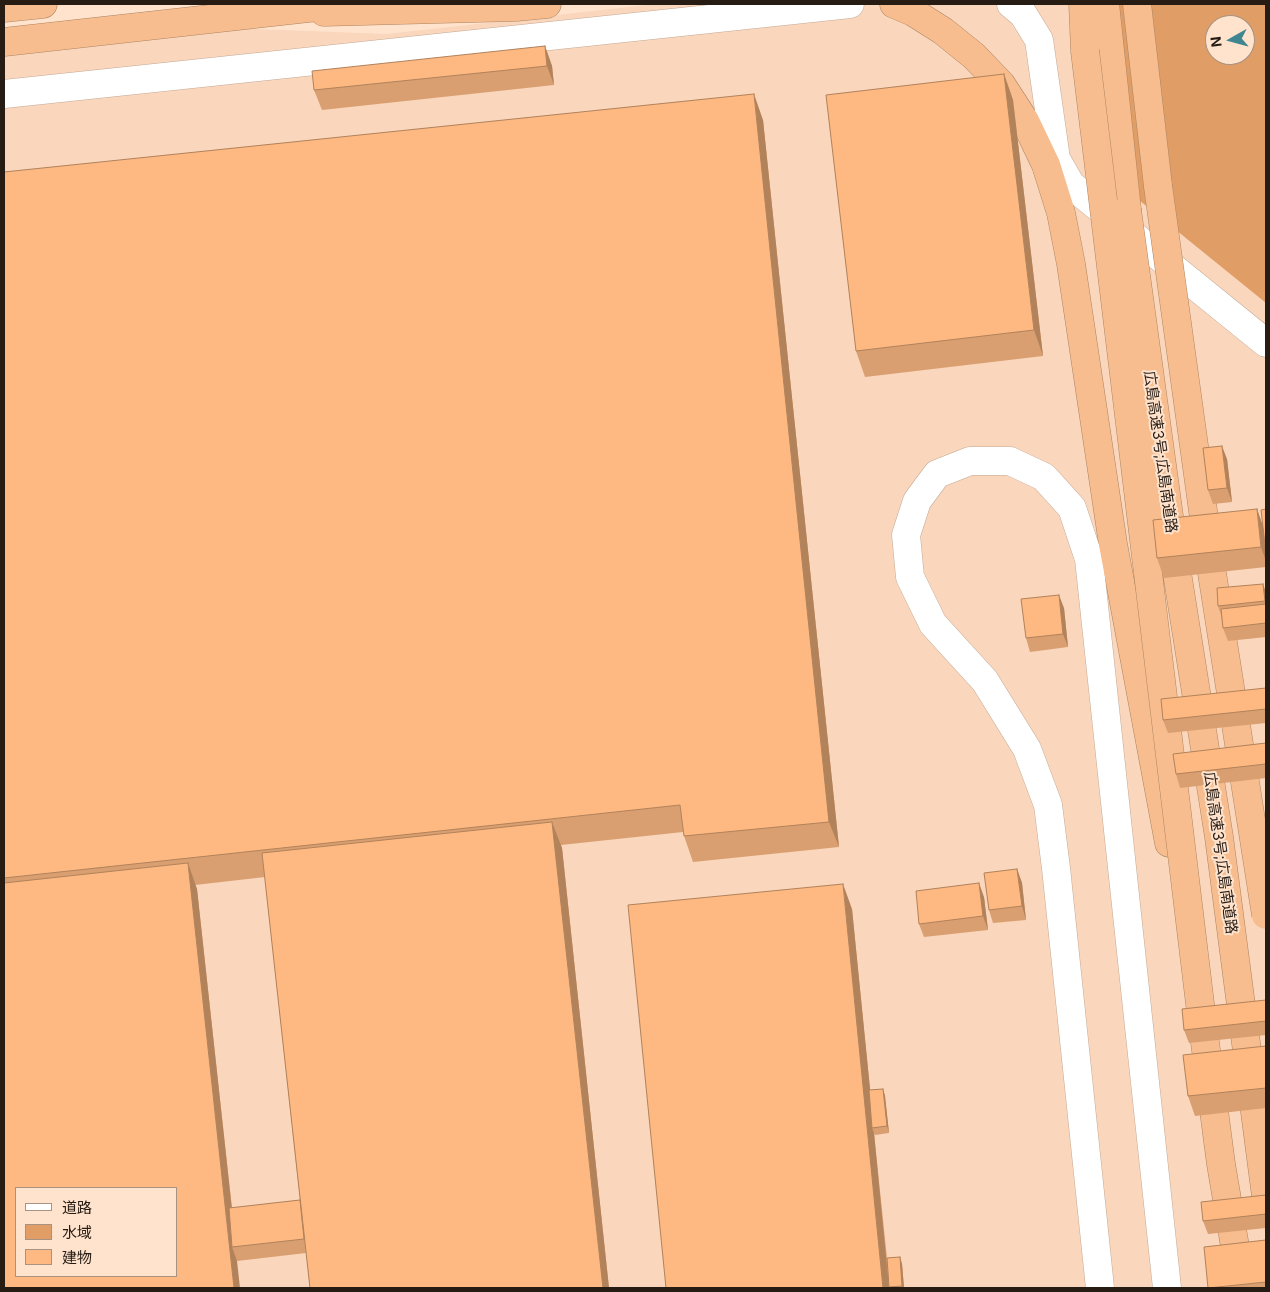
<!DOCTYPE html>
<meta charset="utf-8">
<style>
body{margin:0}
#map{position:relative;width:1270px;height:1292px;overflow:hidden;background:#ffe3cd;font-family:Inter,"Noto Sans JP",sans-serif}
canvas{display:block}
.frame{position:absolute;inset:0;border:5px solid #261c14;pointer-events:none}
.legend{position:absolute;left:15px;top:1187px;width:162px;height:90px;box-sizing:border-box;background:#ffe3cd;border:1px solid #a89383;margin:0;padding:6px 9px;list-style:none;font-size:15px;color:#261c14}
.legend li{display:flex;align-items:center;gap:10px;height:25px}
.legend b{width:25px;border:1px solid #a89383}
.north{position:absolute;left:1205px;top:15px;width:50px;height:50px;box-sizing:border-box;background:#ffe3cd;border:1px solid #a89383;border-radius:50%;rotate:263deg;font-size:14px;font-weight:700;line-height:20px;text-align:center;color:#261c14}
.north::after{content:'';display:block;margin:auto;width:18px;height:22px;background:#408691;clip-path:polygon(50% 0,100% 100%,50% 72%,0 100%)}
</style>
<div id="map">
<canvas width="1270" height="1292"></canvas>
<div class="frame"></div>
<ul class="legend">
<li><b style="height:6px;background:#fff"></b>道路</li>
<li><b style="height:14px;background:#e09d65"></b>水域</li>
<li><b style="height:14px;background:#feb982"></b>建物</li>
</ul>
<div class="north">N</div>
</div>
<script>
const context = document.querySelector('canvas').getContext('2d');
context.lineJoin = 'round';
function paint(path, color) {
  context.fillStyle = color;
  context.fill(path, 'evenodd');
}
function toPath(rows) {
  const path = new Path2D();
  for (const r of rows) {
    path.moveTo(r[0], r[1]);
    for (let i = 2; i < r.length; i += 2) path.lineTo(r[i], r[i + 1]);
  }
  return path;
}
function trace(path, color, width, dash) {
  context.strokeStyle = color;
  context.lineWidth = width;
  context.lineCap = dash ? 'butt' : 'round';
  context.setLineDash(dash || []);
  context.stroke(path);
}
function label(font, color, halo, rows, align = 'center') {
  context.font = font + ' Inter,"Noto Sans JP",sans-serif';
  context.lineWidth = 4;
  context.setLineDash([]);
  context.textBaseline = 'middle';
  context.strokeStyle = halo;
  context.fillStyle = color;
  for (const [text, x, y, turn = 0] of rows) {
    context.save();
    context.translate(x, y);
    context.rotate((+turn || 0) * Math.PI / 180);
    context.textAlign = isNaN(turn) ? turn : align;
    if (halo) context.strokeText(text, 0, 0);
    context.fillText(text, 0, 0);
    context.restore();
  }
}
paint(toPath([
 [655,4,1071,4,1087,158,1266,303,1266,1288,4,1288,4,53,229,28,387,34],
 [16,1188,176,1188,176,1276,16,1276]
]), '#f9d6bc');
paint(toPath([
 [1071,4,1266,4,1266,303,1087,158],
 [1215,25,1245,25,1245,55,1215,55]
]), '#e09d65');
const minor = toPath([
 [1011,4,1023,14,1039,40,1056,159,1071,185,1266,343],
 [4,94,850,4],
 [1100,1288,1056,868,1048,805,1027,749,985,681,933,624,910,577,906,535,917,501,937,474,970,461,1010,461,1044,477,1072,508,1089,559,1167,1288]
]);
const highway = toPath([
 [894,4,913,12,943,31,974,56,1001,84,1025,121,1046,165,1061,213,1071,264,1113,544,1169,843],
 [1083,4,1085,51],
 [1105,4,1127,210],
 [1137,4,1158,186],
 [4,8,43,4],
 [324,12,516,7,547,4],
 [4,42,344,4]
]);
trace(minor, '#c4a994', 29);
trace(highway, '#ae8563', 29);
trace(minor, '#fff', 28);
trace(highway, '#f7bd8e', 28);
const highwayBridge = toPath([
 [1085,51,1201,1012,1221,1164,1242,1288],
 [1158,186,1209,554,1266,915],
 [1127,210,1175,560,1219,837,1266,1196]
]);
trace(highwayBridge, '#ae8563', 29, []);
trace(highwayBridge, '#f7bd8e', 28);
paint(toPath([
 [545,46,552,66,554,85,322,110,314,90],
 [1004,74,1013,100,1043,356,865,377,856,351],
 [763,120,839,847,693,862,684,836,683,832,561,845,562,848,609,1288,310,1288,306,1253,4,1288,4,172],
 [265,877,300,1200,232,1208,197,889,195,885],
 [1227,459,1232,502,1213,504,1208,490],
 [1257,509,1262,524,1266,509,1266,567,1164,578,1157,558],
 [1263,584,1266,593,1266,637,1228,641,1223,628,1221,615,1218,606],
 [1064,608,1068,647,1030,652,1026,638],
 [1266,688,1266,723,1168,733,1163,720],
 [1266,743,1266,778,1180,788,1176,774],
 [1017,869,1022,883,1026,920,993,923,989,910],
 [984,897,988,930,924,937,919,924],
 [852,909,870,1090,883,1089,885,1096,889,1133,875,1135,874,1133,887,1258,900,1257,902,1264,904,1288,666,1288],
 [1266,1000,1266,1035,1189,1043,1184,1030],
 [1266,1046,1266,1108,1195,1116,1188,1096],
 [1266,1195,1266,1228,1208,1234,1203,1221],
 [1266,1240,1266,1288,1208,1288]
]), '#da9f70');
paint(toPath([
 [545,46,552,66,554,85,547,66],
 [1004,74,1013,100,1043,356,1034,330],
 [754,94,763,120,839,847,829,822],
 [1222,446,1227,459,1232,502,1227,488],
 [1257,509,1264,529,1266,561,1261,547],
 [1263,584,1266,593,1266,605,1265,601],
 [1059,595,1064,608,1068,647,1063,634],
 [552,822,562,848,609,1288,603,1288],
 [188,863,197,889,236,1247,232,1247,237,1261,240,1288,234,1288],
 [1017,869,1022,883,1026,920,1022,906],
 [979,883,984,897,988,930,983,916],
 [843,884,852,909,874,1128,872,1128,874,1133,889,1288,883,1288],
 [883,1089,885,1096,889,1133,887,1126],
 [900,1257,902,1264,904,1288,903,1288,902,1286]
]), '#b2825b');
const building = toPath([
 [545,46,547,66,314,90,312,71,545,46],
 [1004,74,1034,330,856,351,826,95,1004,74],
 [754,94,829,822,684,836,680,805,4,878,4,172,754,94],
 [1222,446,1227,488,1208,490,1203,448,1222,446],
 [1257,509,1261,547,1157,558,1153,520,1257,509],
 [1266,509,1266,553,1261,510,1266,509],
 [1263,584,1265,601,1218,606,1217,588,1263,584],
 [1059,595,1063,634,1026,638,1021,599,1059,595],
 [1266,604,1266,623,1223,628,1221,609,1266,604],
 [1266,688,1266,709,1163,720,1161,699,1266,688],
 [1266,743,1266,764,1176,774,1173,754,1266,743],
 [552,822,603,1288,310,1288,262,853,552,822],
 [188,863,234,1288,4,1288,4,883,188,863],
 [16,1188,176,1188,176,1276,16,1276,16,1188],
 [1017,869,1022,906,989,910,984,873,1017,869],
 [979,883,983,916,919,924,916,891,979,883],
 [843,884,883,1288,666,1288,628,905,843,884],
 [1266,1000,1266,1021,1184,1030,1182,1009,1266,1000],
 [1266,1046,1266,1088,1188,1096,1183,1055,1266,1046],
 [883,1089,887,1126,872,1128,869,1090,883,1089],
 [1266,1195,1266,1214,1203,1221,1201,1202,1266,1195],
 [300,1200,304,1239,232,1247,229,1208,300,1200],
 [1266,1240,1266,1282,1208,1288,1204,1247,1266,1240],
 [900,1257,902,1286,889,1287,887,1258,900,1257]
]);
paint(building, '#feb982');
trace(building, '#b2825b', 1);
label('15px', '#261c14', '#ffe3cd', [
 ["広島高速3号;広島南道路",1160,452,82],
 ["広島高速3号;広島南道路",1220,853,82]
]);
</script>
